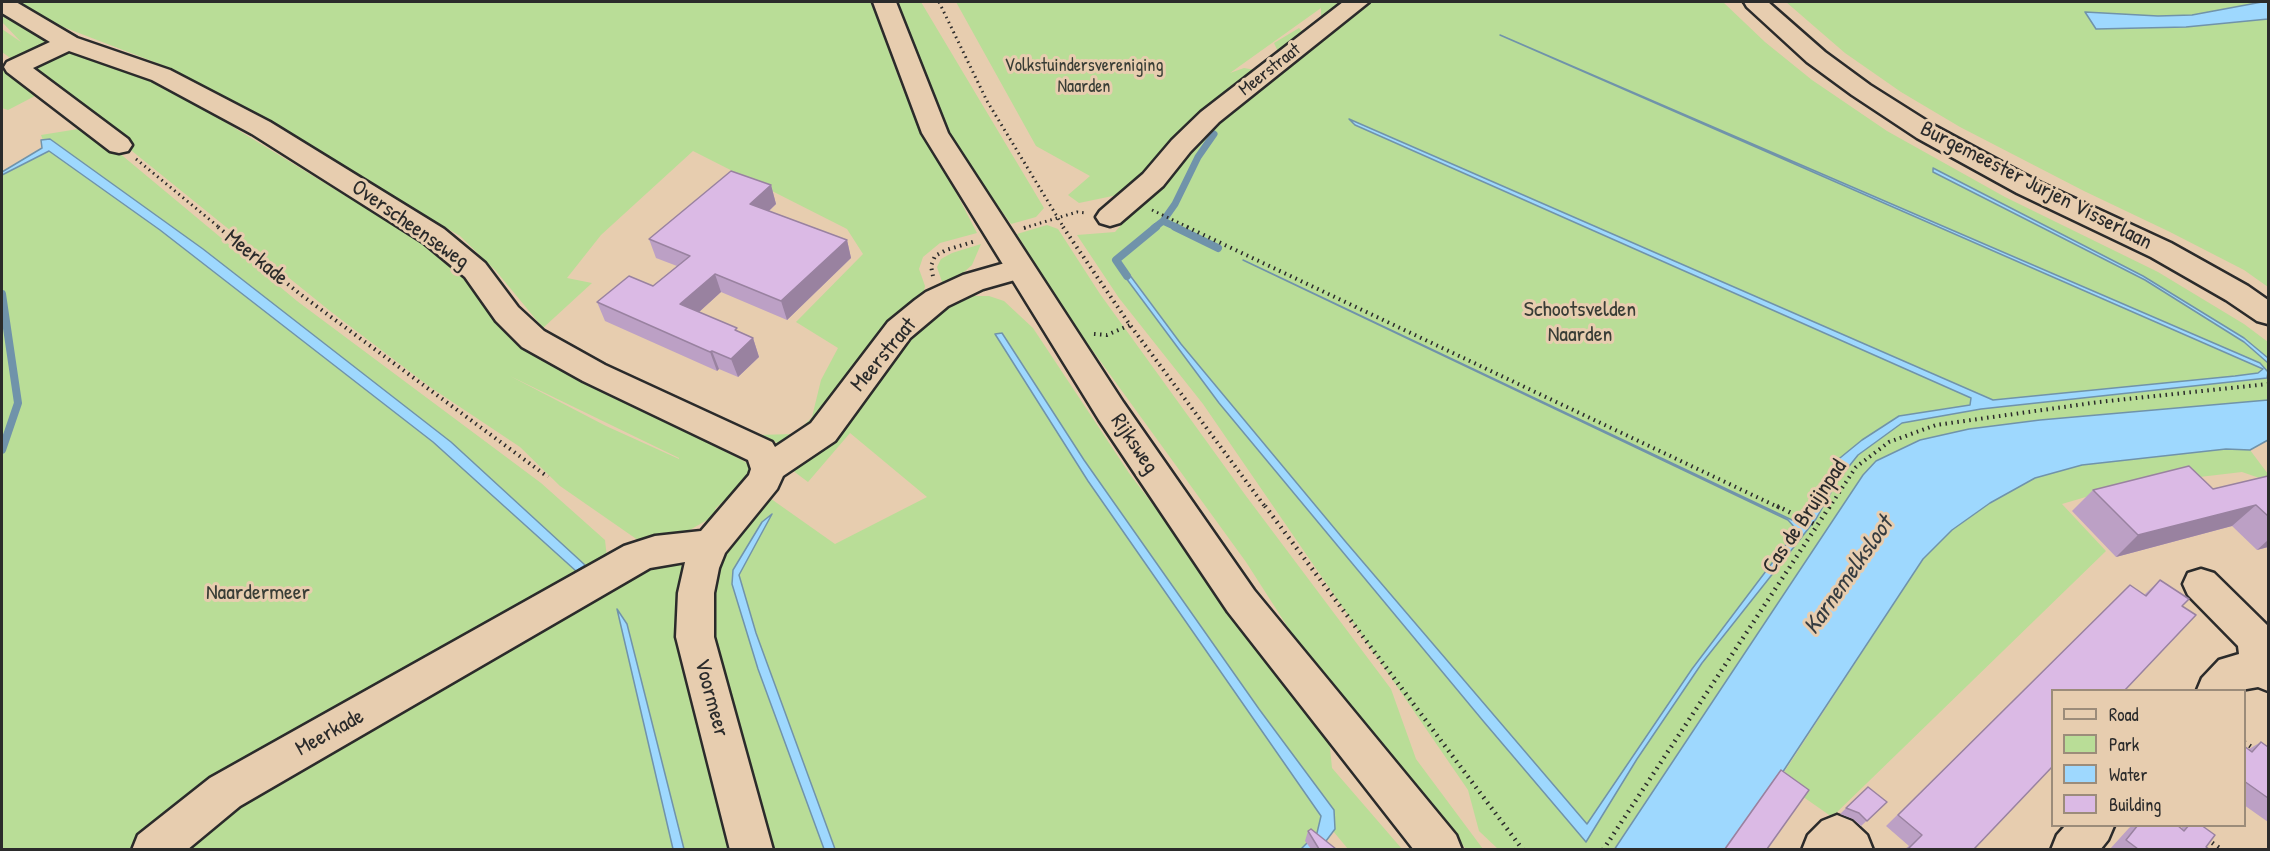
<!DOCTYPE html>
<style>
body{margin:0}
#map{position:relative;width:2270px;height:851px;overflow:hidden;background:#e7cdaf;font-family:"Patrick Hand",sans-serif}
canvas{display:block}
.frame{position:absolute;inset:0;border:3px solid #2b2b2b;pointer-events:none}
.legend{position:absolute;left:2051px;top:689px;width:195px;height:138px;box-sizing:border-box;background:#e7cdaf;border:2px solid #9c8c7a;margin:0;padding:8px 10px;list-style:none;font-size:18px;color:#2b2b2b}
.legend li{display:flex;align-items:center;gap:12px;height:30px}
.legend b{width:30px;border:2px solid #9c8c7a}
</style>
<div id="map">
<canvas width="2270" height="851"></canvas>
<div class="frame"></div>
<ul class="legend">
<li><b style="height:8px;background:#e7cdaf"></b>Road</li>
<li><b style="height:16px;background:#b9dd97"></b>Park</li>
<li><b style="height:16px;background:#9ed8fe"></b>Water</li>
<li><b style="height:16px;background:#dbbae5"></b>Building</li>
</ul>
</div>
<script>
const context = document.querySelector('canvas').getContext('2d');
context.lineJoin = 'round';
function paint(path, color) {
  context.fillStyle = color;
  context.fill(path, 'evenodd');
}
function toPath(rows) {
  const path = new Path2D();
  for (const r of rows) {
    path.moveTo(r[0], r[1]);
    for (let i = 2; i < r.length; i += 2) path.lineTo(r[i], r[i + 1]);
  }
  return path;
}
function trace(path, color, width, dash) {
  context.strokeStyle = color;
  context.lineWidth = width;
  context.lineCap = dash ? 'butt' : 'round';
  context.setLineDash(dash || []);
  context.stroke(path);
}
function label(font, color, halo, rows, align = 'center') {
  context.font = font + ' "Patrick Hand",sans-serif';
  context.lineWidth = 6;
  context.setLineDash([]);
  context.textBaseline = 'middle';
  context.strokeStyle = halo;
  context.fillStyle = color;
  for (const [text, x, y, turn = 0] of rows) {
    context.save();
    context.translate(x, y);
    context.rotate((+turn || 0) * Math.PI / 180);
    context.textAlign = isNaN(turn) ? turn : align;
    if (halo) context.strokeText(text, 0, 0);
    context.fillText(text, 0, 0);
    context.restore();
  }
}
paint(toPath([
 [16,2,871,2,903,90,977,233,940,243,923,257,919,269,925,286,923,295,812,428,785,448,769,438,757,435,795,434,812,417,821,380,838,348,796,322,863,254,847,229,693,151,601,235,567,278,592,283,543,328,496,271,460,236,175,70,45,20],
 [896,2,921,2,1044,208,1036,217,1011,224,965,161,942,125,919,57],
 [956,2,1347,2,1321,22,1321,8,1230,73,1244,68,1260,71,1127,193,1079,203,1068,195,1090,176,1036,146],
 [1358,2,1723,2,1765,42,1812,80,1887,131,2005,197,2158,272,2244,324,2268,342,2268,358,2244,338,2143,276,2057,232,2145,280,2244,342,2268,363,2268,400,2040,420,1969,429,1863,475,1614,849,1498,849,1479,831,1468,790,1203,404,1119,298,1077,235,1115,232,1197,138,1279,54,1274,43,1299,28,1312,41],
 [1130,274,1181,344,1345,541,1587,825,1586,841,1484,722,1219,403,1126,278],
 [1786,2,2262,2,2192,15,2158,16,2096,29,2186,27,2268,19,2268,287,2244,270,2170,232,2084,191,1960,127,1901,92,1845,53],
 [2,11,18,22,153,78,390,223,450,262,471,285,503,326,541,360,742,460,753,467,750,476,715,509,720,513,686,532,664,541,645,545,560,486,520,447,430,387,330,311,85,113,2,52,2,29,21,42,2,22],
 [510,376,679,458,679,459,606,426],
 [2,70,35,96,8,110,2,108],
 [78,129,118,152,297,301,541,483,605,540,611,593,614,592,615,584,638,569,676,562,686,569,694,706,730,849,684,849,627,624,618,611,673,849,2,850,2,171,52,145,43,140,41,135],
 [1047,225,1058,229,1100,294,1246,496,1391,689,1416,759,1483,849,1466,849,1314,668,1246,562,1061,307,1017,234],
 [981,244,972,265,964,272,943,285,937,267,941,259,952,253],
 [973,296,989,296,1004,301,1033,328,1129,473,1329,738,1332,768,1402,849,1348,849,1333,831,1334,810,1259,709,1084,460,1002,333,996,334,1321,816,1317,833,1301,850,835,849,756,633,739,575,771,516,733,570,758,669,824,849,758,849,713,684,714,565,767,496,835,544,927,497,850,433,808,482,792,470,814,451,886,359,934,314],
 [2226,449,2250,450,2268,474,2268,481,2242,472,2123,486,2062,504,2106,551,1832,817,1779,780,1923,559,1952,530,1990,503,2035,478,2082,465]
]), '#b9dd97');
const water = toPath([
 [2262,2,2268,2,2268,19,2186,27,2096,29,2085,12,2158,16,2192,15,2262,2],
 [1500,35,2260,363,2268,372,2267,378,1981,409,1902,423,1858,455,1838,480,1816,519,1702,663,1637,759,1586,842,1484,722,1219,403,1126,278,1129,274,1181,344,1345,541,1587,824,1692,669,1797,530,1788,520,1243,260,1792,520,1802,523,1835,462,1862,440,1899,416,1970,405,1971,398,1355,125,1349,119,1993,400,2235,376,2258,373,2263,369,1500,35],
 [50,139,203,249,451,442,585,565,576,571,433,442,160,230,49,151,2,175,2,172,42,148,41,140,50,139],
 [1933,168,2143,276,2244,338,2268,358,2268,363,2244,342,2145,280,1933,172,1933,168],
 [1002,333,1084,460,1259,709,1334,810,1335,829,1320,849,1301,849,1317,833,1321,816,1088,481,995,334,1002,333],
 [2268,400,2268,440,2250,450,2226,449,2082,465,2035,478,1990,503,1952,530,1923,559,1732,849,1614,850,1863,475,1876,461,1920,440,1969,429,2040,420,2268,400],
 [772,514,739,575,756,633,835,849,824,849,758,669,732,584,733,570,762,522,772,514],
 [617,609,627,624,684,849,673,849,617,609]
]);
paint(water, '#9ed8fe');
trace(water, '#7093aa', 1.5);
trace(toPath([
 [1163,221,1178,228],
 [1154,228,1163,221,1175,204,1198,157,1214,134]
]), '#7093aa', 7);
trace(toPath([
 [1175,227,1218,248],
 [1127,276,1116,260,1156,227],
 [2,294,18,403,2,450]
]), '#7093aa', 8);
const minor = toPath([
 [2,2,16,2,77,38,170,70,270,122,444,229,485,263,518,307,544,331,605,365,772,442,775,447,811,423,888,322,915,300,926,292,963,275,1019,259,1029,262,1034,269,1029,276,983,289,948,306,910,338,835,441,783,476,777,489,725,553,719,568,714,593,714,637,773,850,730,850,676,637,678,593,685,562,650,568,240,806,187,850,132,850,138,835,210,778,624,546,655,536,701,531,749,475,751,469,748,460,583,381,522,347,496,321,465,277,424,243,252,134,152,80,69,51,33,68,128,139,132,145,128,151,119,153,110,151,7,72,4,67,7,62,50,42,2,13,2,2],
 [1343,2,1369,2,1219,122,1190,152,1163,186,1120,223,1110,226,1100,223,1096,217,1100,211,1143,174,1172,140,1201,112,1343,2],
 [1744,2,1768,2,1825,52,1870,85,1935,126,2037,181,2171,243,2248,286,2268,300,2268,324,2257,321,2226,300,2151,257,2017,193,1917,138,1852,95,1807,62,1747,7,1744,2],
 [2201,569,2214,573,2268,626,2268,691,2258,687,2241,690,2197,690,2202,678,2219,660,2239,654,2238,646,2188,595,2183,584,2188,573,2201,569],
 [1837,815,1852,821,1867,835,1873,850,1802,850,1808,835,1822,821,1837,815],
 [2065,826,2114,826,2108,840,2100,850,2051,850,2057,835,2065,826]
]);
const major = toPath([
 [873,2,896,2,948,133,1123,402,1254,590,1456,835,1462,850,1414,850,1228,612,1099,420,922,133,873,2]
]);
trace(minor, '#2b2b2b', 5);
trace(major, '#2b2b2b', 5);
trace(toPath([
 [939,2,987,101,1064,228],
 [136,159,220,228],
 [1152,210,1190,228],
 [1024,228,1077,212,1086,213]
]), '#2b2b2b', 3, [1.5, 4]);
trace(toPath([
 [218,227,300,294,548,477],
 [1063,227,1130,325,1266,508],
 [1187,227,1780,508],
 [1024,228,1028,227],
 [933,276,931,266,935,256,946,250,976,241],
 [1094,334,1107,335,1130,325],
 [1829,508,1856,467,1889,442,1936,425,2099,402,2268,384]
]), '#2b2b2b', 4, [1.5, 4.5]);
trace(toPath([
 [1265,506,1523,850],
 [1777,506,1818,526],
 [2244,742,2256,750],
 [2207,839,2222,850],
 [1603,850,1830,506]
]), '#2b2b2b', 4.5, [1.5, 5]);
paint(minor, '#e7cdaf');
paint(major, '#e7cdaf');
paint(toPath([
 [771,185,776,204,769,211,847,240,851,258,787,320,721,292,699,312,753,338,759,357,738,377,719,369,717,371,605,321,597,302,653,286,677,266,656,258,649,239],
 [2268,476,2268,547,2257,550,2232,526,2116,557,2072,511,2093,490,2213,489],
 [2160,580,2182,606,1974,849,1905,849,1909,846,1886,826,2130,585,2144,595],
 [2261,742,2268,747,2268,822,2244,805,2244,746,2249,749],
 [1781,770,1767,849,1724,849,1776,776],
 [1868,787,1887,802,1861,826,1853,819,1840,814],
 [2133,825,2177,825,2181,828,2185,825,2201,825,2206,847,2209,849,2110,849,2129,828],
 [1308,831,1336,849,1311,849,1305,841]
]), '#bca0c5');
paint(toPath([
 [771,185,776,204,756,223,750,204],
 [847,240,851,258,787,320,781,301],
 [715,274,721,292,687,323,680,304],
 [753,338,759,357,738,377,731,359],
 [712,351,719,369,717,371,710,352],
 [2256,505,2232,526,2116,557,2138,535],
 [2268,540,2268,547,2257,550]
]), '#9982a0');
const building = toPath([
 [731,171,771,185,750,204,847,240,781,301,715,274,680,304,737,328,735,330,753,338,731,359,712,351,710,352,597,302,629,276,653,286,690,256,649,239,731,171],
 [2189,466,2213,489,2268,476,2268,516,2256,505,2138,535,2093,490,2189,466],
 [2160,580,2189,599,2182,606,2196,615,2125,690,2052,690,2052,767,1974,849,1908,849,1922,835,1898,815,2130,585,2146,596,2160,580],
 [2261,742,2268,747,2268,798,2244,781,2244,746,2252,752,2261,742],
 [1781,770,1809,790,1767,849,1725,849,1781,770],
 [1868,787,1887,802,1867,821,1859,813,1846,808,1868,787],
 [2138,825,2177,825,2184,831,2189,825,2201,825,2215,835,2206,847,2209,849,2138,849,2126,840,2138,825],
 [1311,829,1336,849,1319,849,1308,831,1311,829]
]);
paint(building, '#dbbae5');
trace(building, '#9982a0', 1.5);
label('18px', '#393d36', '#e7cdaf', [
 ["Volkstuindersvereniging",1084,66],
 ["Naarden",1084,87]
]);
label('18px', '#2b2b2b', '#e7cdaf', [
 ["Meerstraat",1270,70,-38]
]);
label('22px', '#2b2b2b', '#e7cdaf', [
 ["Burgemeester Jurjen Visserlaan",2036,186,27],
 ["Overscheenseweg",410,225,35],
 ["Meerkade",256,258,39],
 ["Meerstraat",884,355,-50],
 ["Rijksweg",1134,444,56],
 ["Cas de Bruijnpad",1805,517,-56],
 ["Voormeer",711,698,75],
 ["Meerkade",330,733,-29]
]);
label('22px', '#393d36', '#e7cdaf', [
 ["Schootsvelden",1580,310],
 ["Naarden",1580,335],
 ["Naardermeer",258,593]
]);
label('italic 24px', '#363c40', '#e7cdaf', [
 ["Karnemelksloot",1849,576,-55]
]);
</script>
